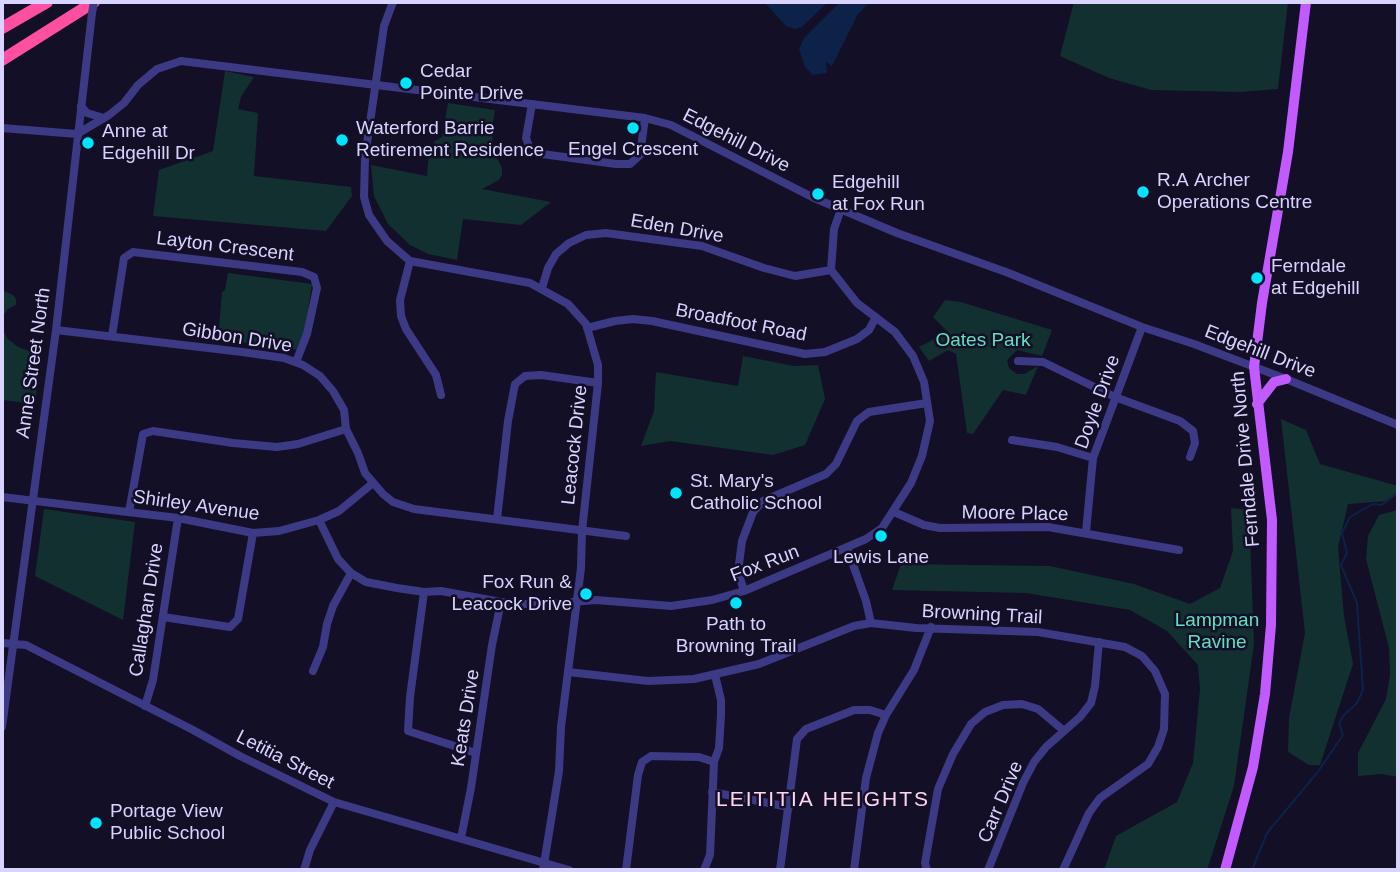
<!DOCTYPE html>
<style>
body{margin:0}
#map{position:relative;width:1400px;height:872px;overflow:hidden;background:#130f26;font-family:Arial,sans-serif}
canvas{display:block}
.frame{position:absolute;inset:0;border:4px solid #d9d4ff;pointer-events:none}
</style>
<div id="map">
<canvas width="1400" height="872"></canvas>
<div class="frame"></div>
</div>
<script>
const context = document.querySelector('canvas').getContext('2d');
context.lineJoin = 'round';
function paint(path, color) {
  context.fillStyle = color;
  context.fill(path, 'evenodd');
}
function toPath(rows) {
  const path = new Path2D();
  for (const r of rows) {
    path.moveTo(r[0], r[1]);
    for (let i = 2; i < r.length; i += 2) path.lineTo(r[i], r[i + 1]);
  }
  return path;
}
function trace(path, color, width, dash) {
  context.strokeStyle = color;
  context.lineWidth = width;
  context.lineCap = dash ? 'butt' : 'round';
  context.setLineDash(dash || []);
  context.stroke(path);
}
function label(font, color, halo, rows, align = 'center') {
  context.font = font + ' Arial,sans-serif';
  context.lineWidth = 5;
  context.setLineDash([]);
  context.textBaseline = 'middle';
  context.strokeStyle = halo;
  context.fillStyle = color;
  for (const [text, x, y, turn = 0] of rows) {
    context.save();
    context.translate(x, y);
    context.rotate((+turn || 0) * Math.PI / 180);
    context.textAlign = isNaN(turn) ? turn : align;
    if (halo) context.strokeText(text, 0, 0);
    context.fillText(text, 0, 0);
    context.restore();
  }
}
paint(toPath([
 [1074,2,1288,2,1278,89,1240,92,1151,90,1109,78,1060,56],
 [225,71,254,77,241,97,238,109,258,113,254,176,351,187,352,196,326,231,153,216,159,170,213,151],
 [448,103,495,110,492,129,493,150,502,168,502,175,499,180,482,189,551,202,521,225,463,219,457,260,428,254,410,245,388,224,374,196,371,165,427,176,429,151,435,141,442,137],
 [228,273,312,284,304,337,298,350,218,339,222,292,225,290],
 [2,290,13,295,16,299,16,305,8,309,3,316,2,327,7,338,18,347,40,355,35,404,2,400],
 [945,300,961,302,1052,330,1042,356,1017,350,1007,360,1009,368,1017,374,1024,374,1038,366,1026,395,1003,390,973,434,967,433,956,354,948,350,929,361,919,347,948,332,933,317],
 [743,356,794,366,818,365,825,399,805,445,773,455,670,441,641,446,654,411,656,372,738,386],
 [1281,419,1306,430,1320,464,1398,486,1398,494,1388,501,1348,504,1338,547,1344,616,1353,664,1320,765,1309,765,1288,752,1289,718,1305,633],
 [1231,508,1249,510,1254,644,1234,786,1207,870,1104,870,1116,836,1177,802,1193,763,1200,689,1198,665,1167,631,1130,610,1026,593,892,590,901,564,1050,566,1134,584,1190,604,1220,588,1233,551],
 [44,509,135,522,123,620,35,576],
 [1398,510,1398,777,1382,774,1358,776,1358,753,1386,699,1390,675,1389,648,1366,559,1368,536,1379,515]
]), '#12302f');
paint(toPath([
 [764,2,828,2,802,27,795,29,786,26],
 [840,2,870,2,858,14,832,66,826,62,827,73,813,75,805,67,799,49,804,38]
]), '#0c2248');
trace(toPath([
 [1390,2,1398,3],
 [1317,773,1343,735,1339,724,1343,716,1357,703,1363,690,1357,603,1341,565,1347,553,1342,533,1350,517,1373,504,1382,505,1398,492],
 [1252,870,1267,833,1317,773]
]), '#0c2248', 2);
trace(toPath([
 [393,2,384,26,365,157,364,197,369,215,387,241,410,261,530,283,568,304,586,324,598,365,598,383,582,531,581,568,561,727,559,771,543,870],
 [532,104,526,138,530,149,542,154,616,164,630,164,640,155,645,118],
 [81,106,87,113,104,118],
 [2,128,77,134,109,115,124,103,138,85,157,69,181,61,645,118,671,125,814,198,897,233,1006,272,1142,327,1194,344,1286,379,1398,425],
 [410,261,400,300,401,316,406,329,436,375,441,395],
 [542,288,548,268,556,254,569,243,586,235,606,233,702,246,764,268,795,276,831,270],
 [587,328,615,321,633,319,652,321,805,354,825,352,857,339,869,330,876,317],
 [56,330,242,352,284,358,303,365,320,376,333,391,344,410,346,429,358,453,365,473,383,494,393,502,414,509,626,536],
 [112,336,124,258,133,252,302,272,314,277,317,288,307,334,296,362],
 [1018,361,1043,362,1115,397,1180,421,1193,431,1195,443,1190,457],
 [1012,440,1057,447,1093,458],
 [2,497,178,518,253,533,279,531,319,520,339,511,373,483],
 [129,512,143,434,153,431,233,443,277,447,298,444,346,429],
 [894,512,924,525,940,528,1048,527,1179,550],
 [497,519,508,421,515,384,525,376,541,375,598,383],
 [319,520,338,559,351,573,366,582,397,588,424,592,441,591,501,602,538,605,596,600,671,606,712,600,744,591,866,539,882,528,911,483,922,456,930,421,924,382,913,356,895,332,857,303,831,270,834,229,841,209],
 [1086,532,1093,458,1142,327],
 [847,548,866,601,871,623],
 [744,591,738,572,742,541,753,512,763,501,826,474,836,464,857,421,869,412,927,403],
 [424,592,410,697,408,731,476,753],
 [163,617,230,627,238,619,253,533],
 [2,643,26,645,193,730,240,756,334,802,569,870],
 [313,671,323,647,327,624,333,606,351,573],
 [568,672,648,681,694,679,759,664,854,626,871,623,916,628,1038,632,1125,647,1142,656,1155,671,1165,694,1164,729,1158,747,1148,764,1100,798,1089,813,1063,870],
 [145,706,153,680,178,518],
 [2,727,56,330,92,13],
 [712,792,789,807],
 [461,838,471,788,492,645,501,602],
 [304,870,310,850,334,802],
 [626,870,638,775,642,762,651,756,699,757,714,762],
 [704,870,710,855,714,762,719,748,721,715,721,700,715,675],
 [780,870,797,739,806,729,854,710,870,710,886,715],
 [854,870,866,778,878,733,886,715,914,670,931,627],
 [927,870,925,863,938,789,953,754,971,724,985,712,1003,705,1022,704,1038,709,1063,730],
 [988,870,1023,783,1034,762,1046,747,1080,717,1091,703,1095,686,1099,642]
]), '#3d3a85', 8);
trace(toPath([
 [1257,404,1274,382,1286,379],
 [1225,870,1253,767,1265,694,1271,625,1272,520,1254,367,1262,303,1288,152,1306,2]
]), '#c25bff', 10);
trace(toPath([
 [2,28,47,2],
 [2,60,94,2]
]), '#ff4fa3', 12);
trace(toPath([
 [92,13,94,2]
]), '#3d3a85', 8);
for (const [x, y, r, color] of [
 [406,83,7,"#00e5ff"],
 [633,128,7,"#00e5ff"],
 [342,140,7,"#00e5ff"],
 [88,143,7,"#00e5ff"],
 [1143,192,7,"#00e5ff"],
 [818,194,7,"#00e5ff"],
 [1257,278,7,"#00e5ff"],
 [676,493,7,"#00e5ff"],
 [881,536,7,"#00e5ff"],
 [586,594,7,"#00e5ff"],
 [736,603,7,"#00e5ff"],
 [96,823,7,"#00e5ff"]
]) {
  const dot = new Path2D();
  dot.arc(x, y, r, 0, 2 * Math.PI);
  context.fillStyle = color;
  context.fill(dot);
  trace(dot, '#130f26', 2.5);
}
label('19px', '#d9d4ff', '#130f26', [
 ["Cedar",420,72],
 ["Pointe Drive",420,94],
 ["Waterford Barrie",356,129],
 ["Retirement Residence",356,151],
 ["Anne at",102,132],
 ["Edgehill Dr",102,154],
 ["Engel Crescent",633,150,"center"],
 ["R.A Archer",1157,181],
 ["Operations Centre",1157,203],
 ["Edgehill",832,183],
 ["at Fox Run",832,205],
 ["Ferndale",1271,267],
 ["at Edgehill",1271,289],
 ["St. Mary's",690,482],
 ["Catholic School",690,504],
 ["Lewis Lane",881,558,"center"],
 ["Fox Run &",572,583,"right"],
 ["Leacock Drive",572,605,"right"],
 ["Path to",736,625,"center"],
 ["Browning Trail",736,647,"center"],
 ["Portage View",110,812],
 ["Public School",110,834]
], 'left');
label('19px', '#d9d4ff', '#130f26', [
 ["Edgehill Drive",736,141,27],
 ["Eden Drive",677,229,10],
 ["Layton Crescent",225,247,7],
 ["Broadfoot Road",741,323,11],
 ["Gibbon Drive",237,338,9],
 ["Edgehill Drive",1260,352,21],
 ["Anne Street North",34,363,-82],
 ["Doyle Drive",1098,402,-70],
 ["Leacock Drive",575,445,-84],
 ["Ferndale Drive North",1246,459,-95],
 ["Shirley Avenue",196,506,8],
 ["Moore Place",1015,514,1],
 ["Fox Run",765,564,-21],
 ["Callaghan Drive",147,610,-81],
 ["Browning Trail",982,615,3],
 ["Keats Drive",466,718,-81],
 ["Letitia Street",285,760,27],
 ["Carr Drive",1001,802,-67]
]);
label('19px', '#5fe0c0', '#130f26', [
 ["Oates Park",983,341],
 ["Lampman",1217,621],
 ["Ravine",1217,643]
]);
context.letterSpacing = '2px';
label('21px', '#ffd6f0', '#130f26', [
 ["LEITITIA HEIGHTS",823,800]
]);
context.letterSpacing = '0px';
</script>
